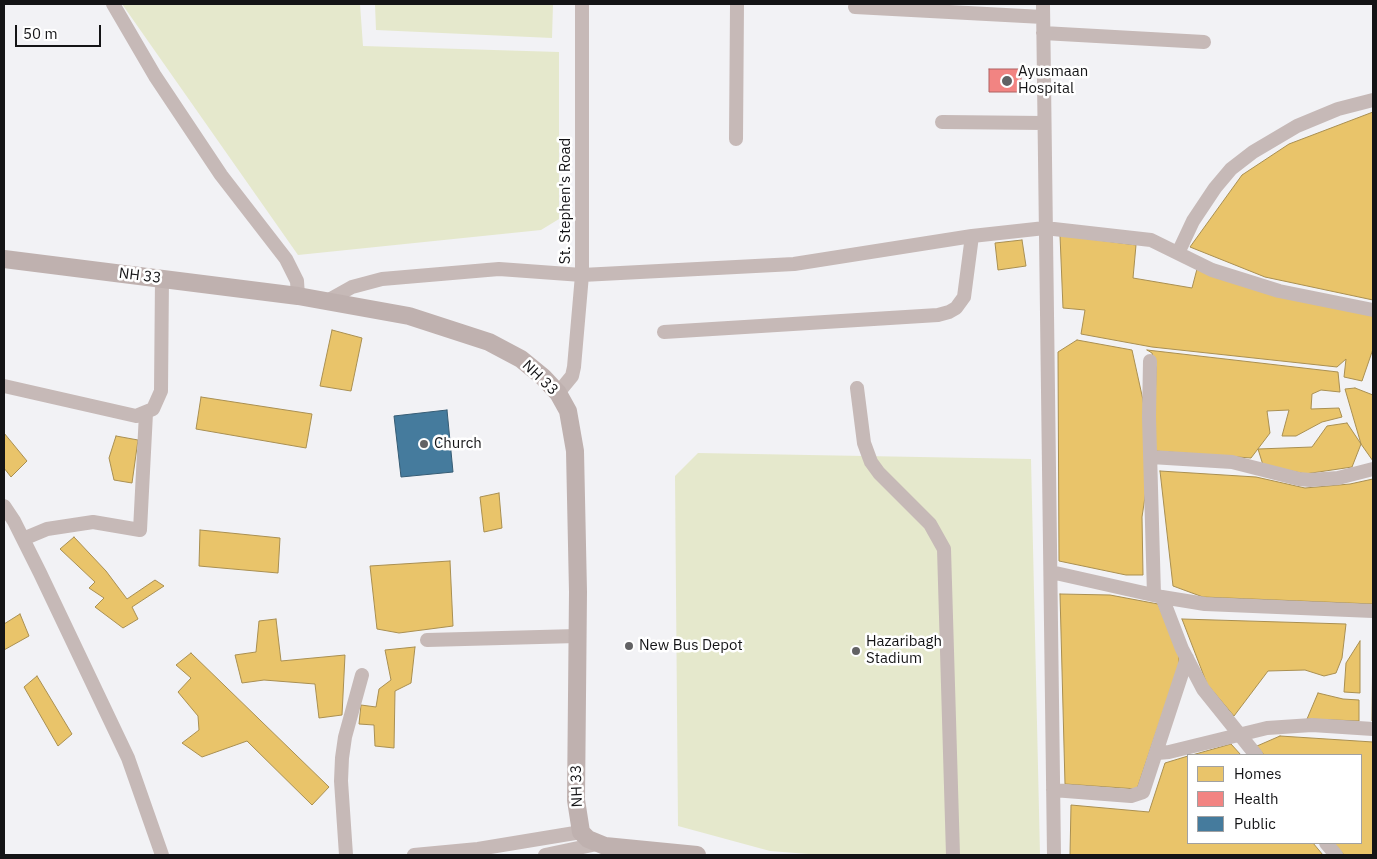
<!DOCTYPE html>
<style>
body{margin:0}
#map{position:relative;width:1377px;height:859px;overflow:hidden;background:#f2f2f5;font-family:"IBM Plex Sans",sans-serif}
canvas{display:block}
.frame{position:absolute;inset:0;border:5px solid #141416;pointer-events:none}
.legend{position:absolute;left:1187px;top:754px;width:175px;height:90px;box-sizing:border-box;background:#fff;border:1px solid #a1a1a2;margin:0;padding:6px 9px;list-style:none;font-size:15px;color:#141416}
.legend li{display:flex;align-items:center;gap:10px;height:25px}
.legend b{width:25px;border:1px solid #a1a1a2}
.scale{position:absolute;left:15px;top:25px;width:86px;height:22px;box-sizing:border-box;border:2px solid #141416;border-top:0;padding-left:6px;font-size:15px;line-height:18px;white-space:nowrap;color:#141416;-webkit-text-stroke:4px #fff;paint-order:stroke}
</style>
<div id="map">
<canvas width="1377" height="859"></canvas>
<div class="frame"></div>
<ul class="legend">
<li><b style="height:14px;background:#e9c46a"></b>Homes</li>
<li><b style="height:14px;background:#f28482"></b>Health</li>
<li><b style="height:14px;background:#457b9d"></b>Public</li>
</ul>
<div class="scale">50 m</div>
</div>
<script>
const context = document.querySelector('canvas').getContext('2d');
context.lineJoin = 'round';
function paint(path, color) {
  context.fillStyle = color;
  context.fill(path, 'evenodd');
}
function toPath(rows) {
  const path = new Path2D();
  for (const r of rows) {
    path.moveTo(r[0], r[1]);
    for (let i = 2; i < r.length; i += 2) path.lineTo(r[i], r[i + 1]);
  }
  return path;
}
function trace(path, color, width, dash) {
  context.strokeStyle = color;
  context.lineWidth = width;
  context.lineCap = dash ? 'butt' : 'round';
  context.setLineDash(dash || []);
  context.stroke(path);
}
function label(font, color, halo, rows, align = 'center') {
  context.font = font + ' "IBM Plex Sans",sans-serif';
  context.lineWidth = 5;
  context.setLineDash([]);
  context.textBaseline = 'middle';
  context.strokeStyle = halo;
  context.fillStyle = color;
  for (const [text, x, y, turn = 0] of rows) {
    context.save();
    context.translate(x, y);
    context.rotate((+turn || 0) * Math.PI / 180);
    context.textAlign = isNaN(turn) ? turn : align;
    if (halo) context.strokeText(text, 0, 0);
    context.fillText(text, 0, 0);
    context.restore();
  }
}
paint(toPath([
 [122,4,360,4,363,46,559,52,559,219,541,230,298,255],
 [375,4,553,4,552,38,376,30],
 [698,453,1031,459,1040,855,821,855,770,851,678,826,675,476]
]), '#e5e8cc');
const homes = toPath([
 [1373,112,1373,300,1265,277,1190,247,1242,175,1289,144,1373,112],
 [1060,235,1136,245,1133,278,1192,288,1197,269,1373,316,1373,349,1362,381,1344,377,1346,359,1337,367,1152,347,1081,334,1085,310,1063,308,1060,235],
 [1022,240,1026,266,998,270,995,243,1022,240],
 [332,330,362,338,351,391,320,386,332,330],
 [1077,340,1132,350,1143,400,1151,457,1142,517,1143,575,1126,575,1059,561,1058,352,1077,340],
 [1147,350,1338,372,1340,392,1321,390,1312,394,1311,409,1339,408,1342,417,1322,422,1296,436,1282,436,1289,410,1267,411,1270,433,1251,458,1154,451,1156,367,1152,353,1147,350],
 [1355,388,1373,395,1373,461,1361,444,1345,389,1355,388],
 [201,397,312,414,306,448,196,429,201,397],
 [1347,423,1361,444,1352,467,1305,474,1263,465,1258,449,1312,447,1327,426,1347,423],
 [4,433,27,461,11,477,4,468,4,433],
 [116,436,138,440,132,483,114,480,109,458,116,436],
 [1160,471,1256,477,1305,488,1350,484,1373,479,1373,604,1203,597,1173,586,1160,471],
 [499,493,502,528,484,532,480,497,499,493],
 [200,530,280,538,278,573,199,566,200,530],
 [74,537,106,571,127,599,155,580,164,586,132,607,138,619,123,628,95,607,104,598,89,588,95,582,60,549,74,537],
 [450,561,453,626,399,633,377,629,370,566,450,561],
 [1060,594,1110,595,1158,604,1179,654,1179,665,1137,789,1065,784,1060,594],
 [20,614,29,636,4,650,4,624,20,614],
 [276,619,281,661,345,655,342,715,319,718,315,684,264,680,242,683,235,655,256,652,259,621,276,619],
 [1182,619,1346,624,1342,658,1336,673,1324,676,1305,670,1268,671,1234,716,1207,684,1182,619],
 [1373,627,1373,722,1372,721,1373,627],
 [1360,641,1360,693,1344,692,1346,663,1360,641],
 [415,647,411,683,395,691,394,748,375,746,374,725,359,724,361,705,376,707,379,689,391,680,385,650,415,647],
 [191,653,329,787,312,805,247,741,202,757,182,743,199,730,198,716,178,692,191,678,176,665,191,653],
 [37,676,72,734,58,746,24,687,37,676],
 [1318,693,1343,699,1359,700,1359,721,1307,719,1318,693],
 [1280,736,1373,742,1373,855,1344,855,1334,843,1361,843,1361,755,1264,755,1257,746,1280,736],
 [1231,744,1241,755,1192,755,1231,744],
 [1188,756,1188,843,1313,843,1323,855,1070,855,1071,805,1149,812,1165,763,1188,756]
]);
paint(homes, '#e9c46a');
trace(homes, '#a98f51', 1);
const health = toPath([
 [989,69,1021,69,1021,92,989,92,989,69]
]);
paint(health, '#f28482');
trace(health, '#af6262', 1);
const public = toPath([
 [447,410,453,472,401,477,394,416,447,410]
]);
paint(public, '#457b9d');
trace(public, '#365c74', 1);
trace(toPath([
 [113,4,155,76,221,175,286,259,297,281,298,296],
 [1043,4,1054,855],
 [855,7,1043,17],
 [1043,33,1204,42],
 [942,122,1044,123],
 [736,139,737,4],
 [1178,253,1193,221,1215,188,1231,169,1253,152,1297,126,1338,109,1373,100],
 [327,301,352,287,382,279,499,269,582,275,794,264,972,236,1045,228,1151,240,1212,270,1279,291,1373,310],
 [664,332,938,315,949,312,956,308,964,297,972,236],
 [1150,361,1149,417,1154,595],
 [4,386,136,416,153,409,161,391,162,278],
 [857,388,864,443,871,462,879,473,930,524,944,549,953,855],
 [558,393,572,376,574,367,582,275,582,4],
 [1151,457,1232,462,1299,479,1310,480,1338,478,1373,469],
 [4,506,14,521,40,573,128,758,162,855],
 [23,539,47,529,93,522,140,530,146,413],
 [1051,572,1162,597,1205,604,1373,611],
 [1162,597,1182,649,1203,689,1256,755],
 [427,640,577,636],
 [1157,753,1169,752,1267,728,1312,725,1373,729],
 [1053,790,1131,796,1143,792,1187,658],
 [1326,843,1336,855],
 [346,855,341,781,342,758,345,737,362,675],
 [414,855,478,849,581,832],
 [545,855,597,844]
]), '#c6b9b7', 14);
trace(toPath([
 [4,259,298,296,409,316,489,342,521,359,543,377,558,393,568,411,575,451,578,592,576,800,581,832,588,839,605,846,697,855]
]), '#bfb1af', 18);
for (const [x, y, r, color] of [
 [1007,81,6,"#626264"],
 [424,444,5,"#626264"],
 [629,646,5,"#626264"],
 [856,651,5,"#626264"]
]) {
  const dot = new Path2D();
  dot.arc(x, y, r, 0, 2 * Math.PI);
  context.fillStyle = color;
  context.fill(dot);
  trace(dot, '#fff', 2);
}
label('15px', '#141416', '#fff', [
 ["Ayusmaan",1018,72],
 ["Hospital",1018,89],
 ["Church",434,444],
 ["Hazaribagh",866,642],
 ["Stadium",866,659],
 ["New Bus Depot",639,646]
], 'left');
label('15px', '#141416', '#fff', [
 ["St. Stephen's Road",566,201,-90],
 ["NH 33",140,276,7],
 ["NH 33",540,378,44],
 ["NH 33",577,786,-92]
]);
</script>
